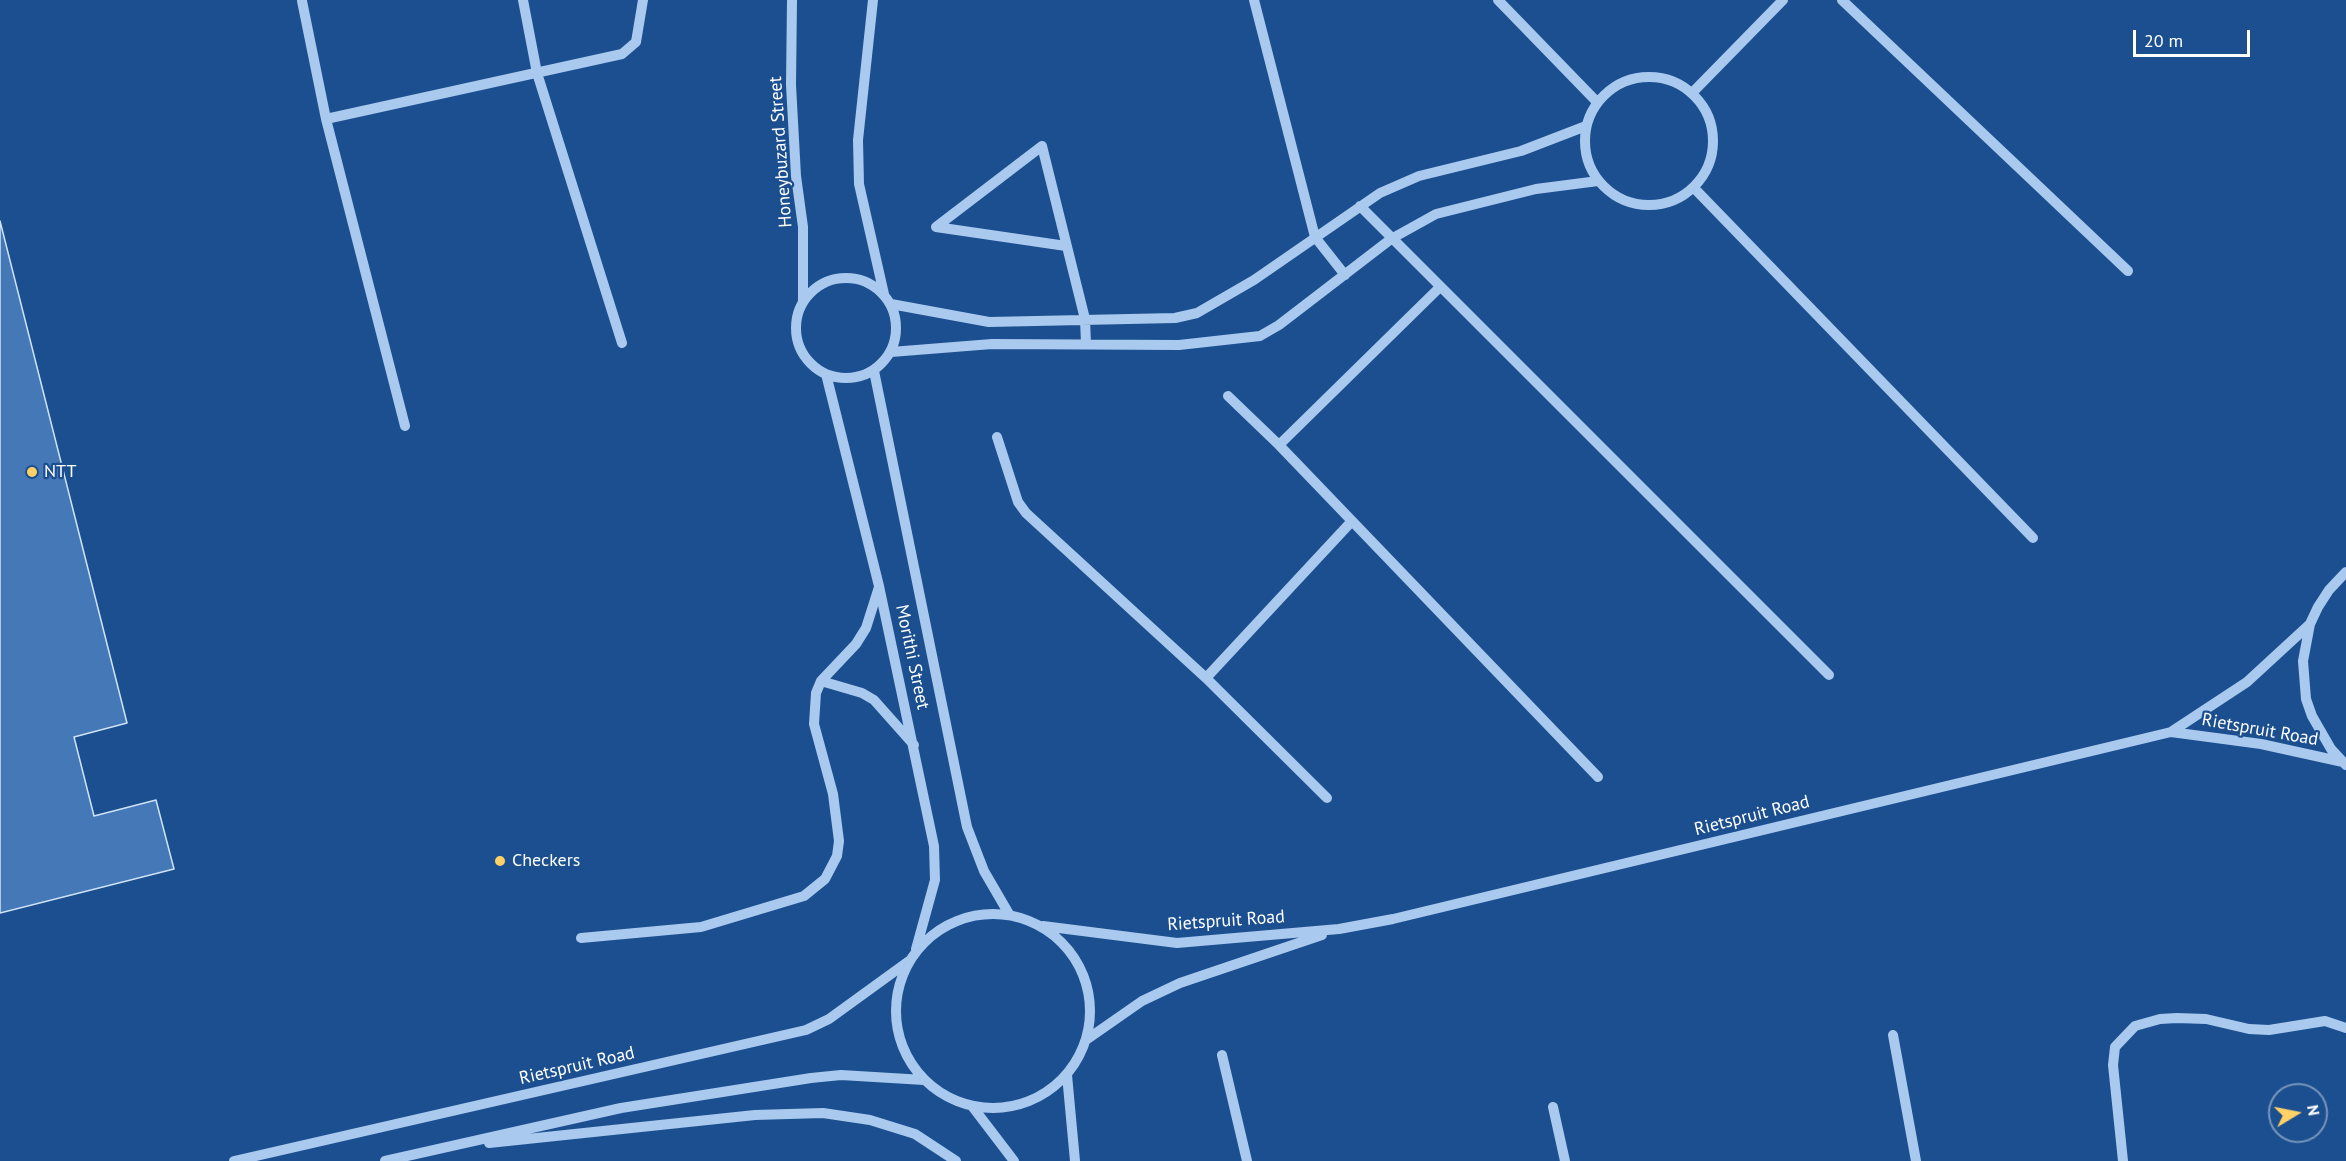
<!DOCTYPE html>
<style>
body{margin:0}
#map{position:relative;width:2346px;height:1161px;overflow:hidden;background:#1b4f8f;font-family:"PT Sans",sans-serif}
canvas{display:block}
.north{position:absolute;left:2268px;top:1083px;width:60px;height:60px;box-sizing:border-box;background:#1b4f8f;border:2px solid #7695bc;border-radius:50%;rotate:80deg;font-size:16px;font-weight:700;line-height:24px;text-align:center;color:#fff}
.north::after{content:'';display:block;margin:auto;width:21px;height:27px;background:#ffd166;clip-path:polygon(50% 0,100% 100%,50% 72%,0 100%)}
.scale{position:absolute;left:2133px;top:30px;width:117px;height:27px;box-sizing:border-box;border:3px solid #fff;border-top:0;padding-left:8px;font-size:18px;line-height:21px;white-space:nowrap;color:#fff;-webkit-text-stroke:4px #1b4f8f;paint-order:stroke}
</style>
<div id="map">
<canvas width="2346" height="1161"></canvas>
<div class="north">N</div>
<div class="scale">20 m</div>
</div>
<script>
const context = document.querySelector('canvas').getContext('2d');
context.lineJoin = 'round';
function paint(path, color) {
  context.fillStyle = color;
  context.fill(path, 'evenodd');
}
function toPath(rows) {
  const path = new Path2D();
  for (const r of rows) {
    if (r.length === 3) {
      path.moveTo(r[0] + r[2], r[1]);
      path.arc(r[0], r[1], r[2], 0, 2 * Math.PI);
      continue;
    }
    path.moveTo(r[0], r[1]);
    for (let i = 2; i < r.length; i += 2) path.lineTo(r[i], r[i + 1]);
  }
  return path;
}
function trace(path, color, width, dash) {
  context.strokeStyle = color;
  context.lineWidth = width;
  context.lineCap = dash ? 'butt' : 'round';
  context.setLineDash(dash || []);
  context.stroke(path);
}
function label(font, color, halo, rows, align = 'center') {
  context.font = font + ' "PT Sans",sans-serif';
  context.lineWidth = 4.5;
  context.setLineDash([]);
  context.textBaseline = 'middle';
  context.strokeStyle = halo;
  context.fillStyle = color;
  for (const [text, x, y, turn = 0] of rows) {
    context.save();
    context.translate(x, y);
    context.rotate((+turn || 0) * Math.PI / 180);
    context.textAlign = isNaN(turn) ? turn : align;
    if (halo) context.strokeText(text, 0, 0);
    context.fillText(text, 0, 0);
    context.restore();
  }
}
const building = toPath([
 [0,221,127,723,74,737,94,816,156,800,174,869,0,913,0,221]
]);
paint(building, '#4478b7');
trace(building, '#cfe3fa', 1.5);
trace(toPath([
 [523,0,537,73,622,343],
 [792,0,791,85,796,176,803,227,803,302],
 [873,0,858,140,859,184,884,294],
 [1254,0,1315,237,1345,275],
 [1498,0,1597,102],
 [1842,0,2128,271],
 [302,1,326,119,405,426],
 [1649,141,64],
 [1692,93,1783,0],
 [326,119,622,54,636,42,643,0],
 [1694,188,2033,538],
 [1360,206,1829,675],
 [936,227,1042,146,1085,319,1086,344],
 [936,227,1066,246],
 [846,328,50],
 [891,304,989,322,1175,318,1197,313,1254,280,1380,193,1419,176,1521,151,1586,126],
 [891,352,992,344,1179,345,1260,336,1279,325,1391,239,1436,214,1536,189,1598,181],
 [874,371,967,827,984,871,1009,914],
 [826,374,879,586,934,846,935,880,916,949],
 [1228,396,1279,445,1598,777],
 [997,437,1018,502,1026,513,1206,678,1327,798],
 [1279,445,1439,288],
 [2346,572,2329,590,2318,607,2310,624,2303,661,2306,699,2312,716,2331,749,2346,765],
 [1206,678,1352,521],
 [821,681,862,693,874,700,914,745],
 [2171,732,2261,744,2343,762],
 [993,1011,97],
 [1043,926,1177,943,1339,929,1393,919,2171,732,2247,682,2310,624],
 [581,938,701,927,804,896,825,879,837,856,839,841,833,794,814,724,816,693,821,681,856,644,866,628,879,587],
 [1893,1035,1916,1161],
 [1086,1040,1142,1001,1180,983,1322,935],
 [1222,1055,1247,1161],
 [1067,1075,1075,1161],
 [972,1106,1014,1161],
 [1553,1107,1565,1161],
 [489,1143,755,1115,823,1113,870,1120,915,1134,956,1161],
 [234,1161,806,1030,829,1019,909,961],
 [385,1161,621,1108,811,1078,841,1075,924,1080],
 [2123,1161,2113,1065,2115,1047,2135,1026,2160,1019,2177,1018,2206,1019,2249,1029,2269,1030,2325,1021,2346,1028]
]), '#a9c9ee', 10);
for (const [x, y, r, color] of [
 [32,472,6,"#ffd166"],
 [500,861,6,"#ffd166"]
]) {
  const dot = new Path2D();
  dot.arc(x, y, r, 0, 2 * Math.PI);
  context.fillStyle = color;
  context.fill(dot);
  trace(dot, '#1b4f8f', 2);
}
label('18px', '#fff', '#1b4f8f', [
 ["Honeybuzard Street",781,152,-94],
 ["Morithi Street",912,657,78],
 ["Rietspruit Road",2260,730,10],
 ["Rietspruit Road",1752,816,-14],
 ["Rietspruit Road",1226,921,-4],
 ["Rietspruit Road",577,1066,-13]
]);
label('18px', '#fff', '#1b4f8f', [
 ["NTT",44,472],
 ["Checkers",512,861]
], 'left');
</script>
